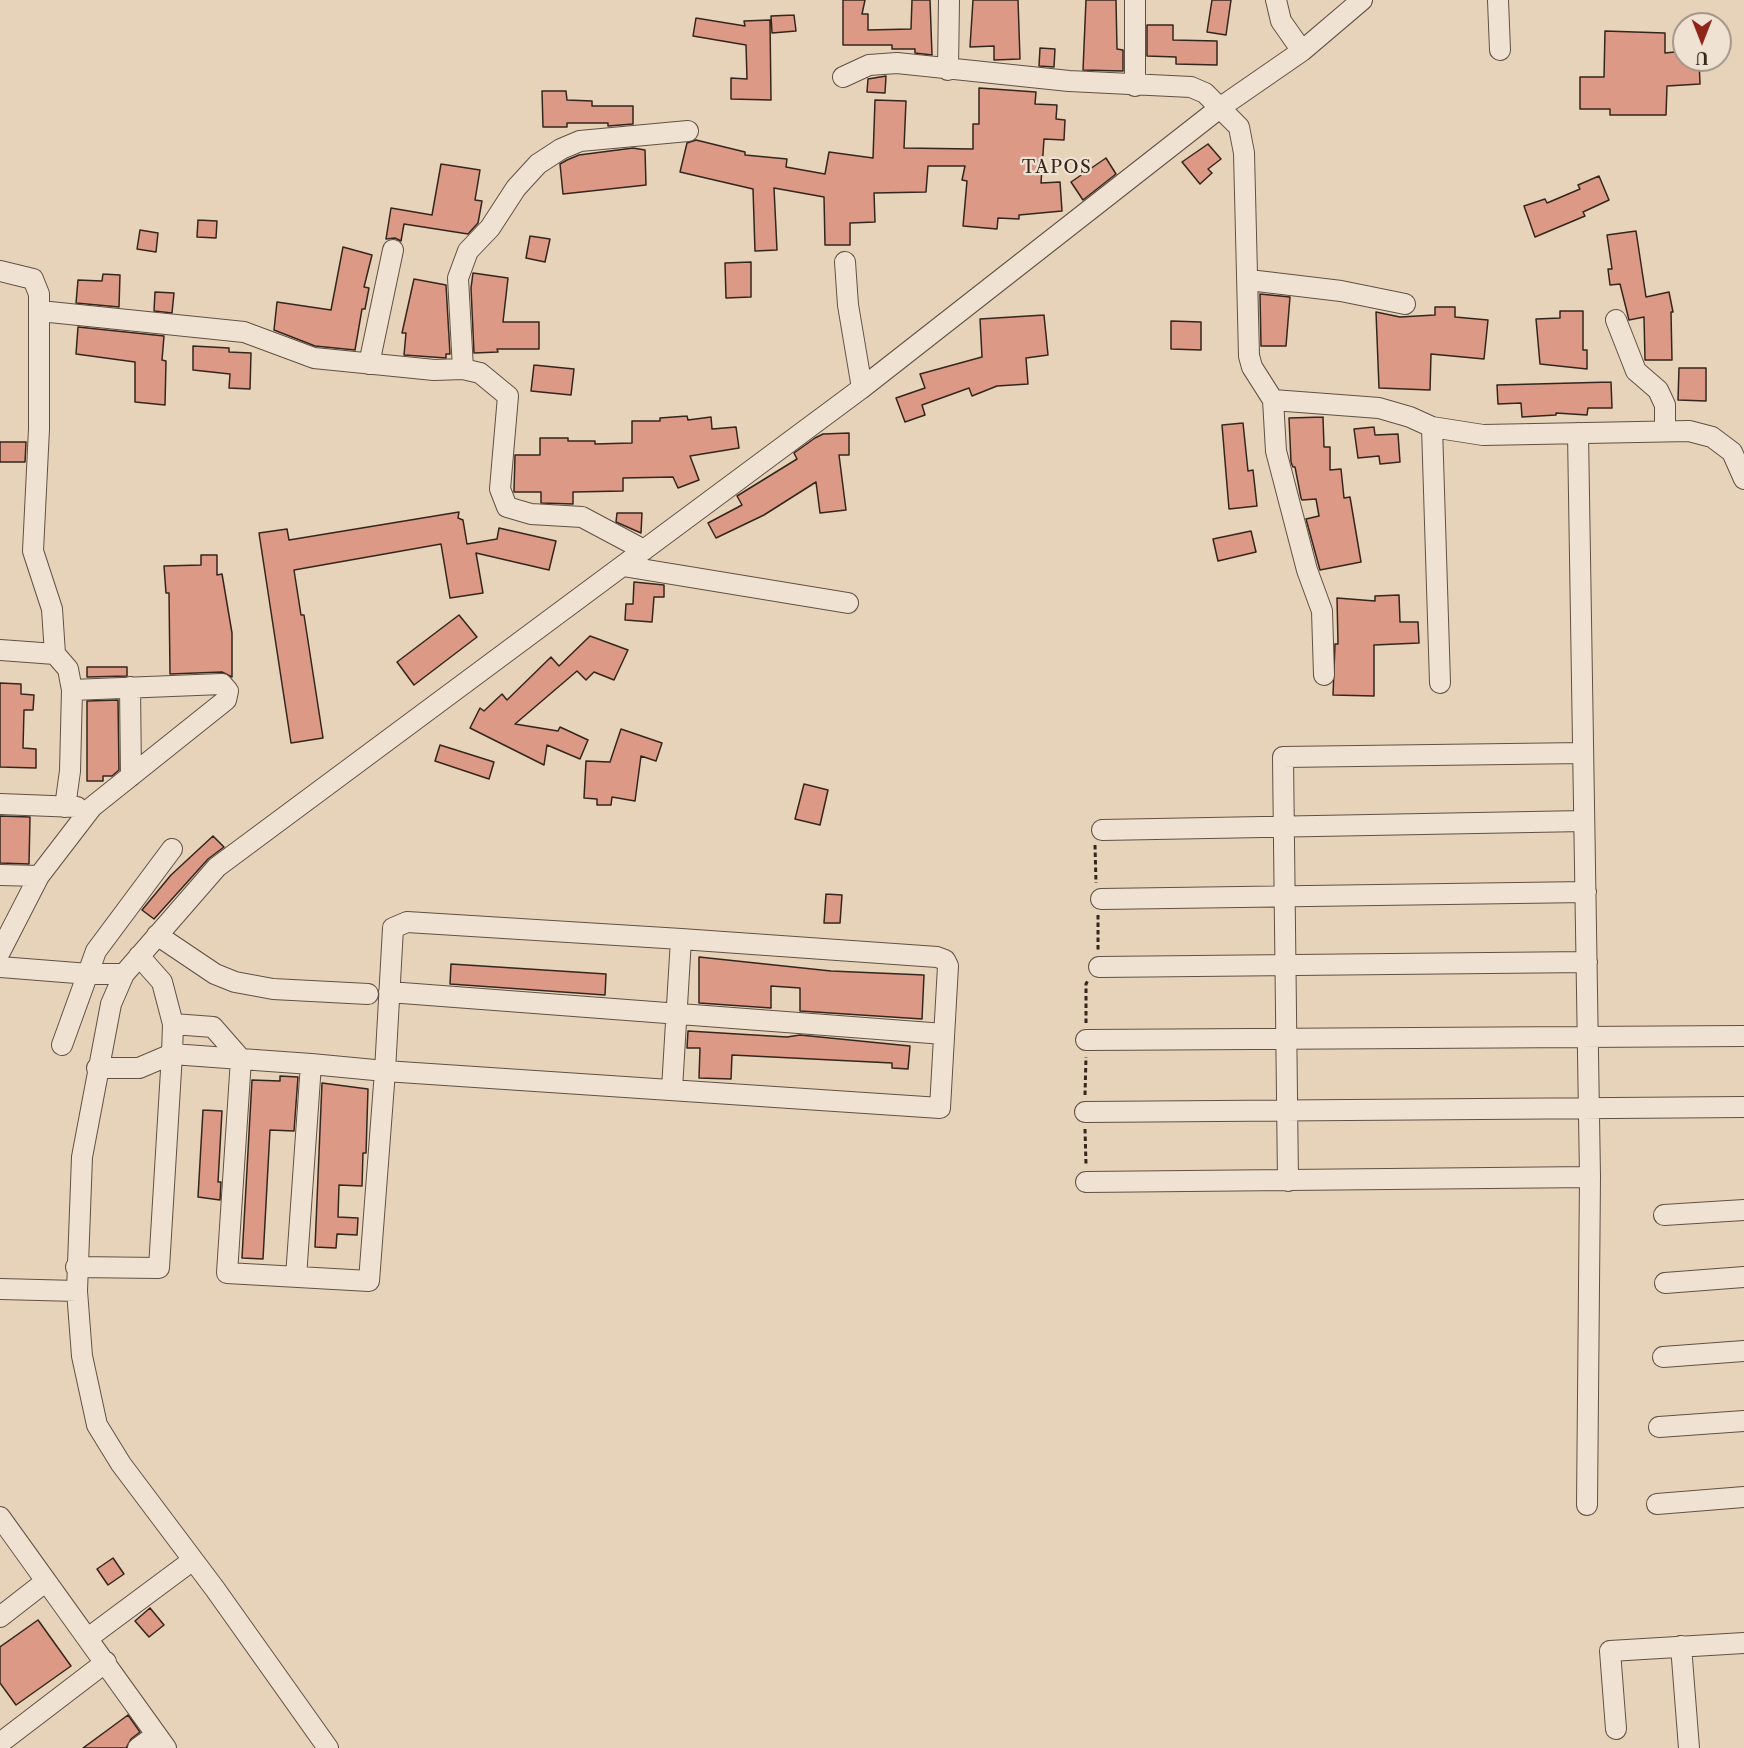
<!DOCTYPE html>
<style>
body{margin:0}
#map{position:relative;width:1744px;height:1748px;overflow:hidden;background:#e6d3ba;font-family:"Libre Caslon Text",serif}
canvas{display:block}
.north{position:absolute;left:1672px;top:12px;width:60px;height:60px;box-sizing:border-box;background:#efe2d2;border:2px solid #a5978a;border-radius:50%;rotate:180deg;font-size:16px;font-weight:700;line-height:24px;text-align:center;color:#35261d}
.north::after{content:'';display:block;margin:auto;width:21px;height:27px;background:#8f2418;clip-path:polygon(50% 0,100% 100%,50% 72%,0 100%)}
</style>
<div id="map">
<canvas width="1744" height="1748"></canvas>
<div class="north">U</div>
</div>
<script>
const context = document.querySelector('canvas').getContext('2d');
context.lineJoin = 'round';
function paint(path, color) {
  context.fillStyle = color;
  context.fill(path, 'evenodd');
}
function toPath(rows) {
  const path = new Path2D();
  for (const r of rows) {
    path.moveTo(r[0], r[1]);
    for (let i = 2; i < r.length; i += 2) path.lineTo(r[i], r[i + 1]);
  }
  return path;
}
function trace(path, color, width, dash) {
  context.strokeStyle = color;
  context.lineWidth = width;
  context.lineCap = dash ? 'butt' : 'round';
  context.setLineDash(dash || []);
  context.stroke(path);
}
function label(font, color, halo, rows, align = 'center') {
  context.font = font + ' "Libre Caslon Text",serif';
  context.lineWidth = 4.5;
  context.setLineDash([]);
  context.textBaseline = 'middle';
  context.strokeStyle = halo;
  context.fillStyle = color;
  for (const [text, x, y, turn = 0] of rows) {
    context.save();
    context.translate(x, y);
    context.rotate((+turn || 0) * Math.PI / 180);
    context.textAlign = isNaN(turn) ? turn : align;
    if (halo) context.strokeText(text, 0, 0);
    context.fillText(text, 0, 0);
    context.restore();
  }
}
const building = toPath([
 [843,0,865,0,862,14,868,14,868,30,911,29,912,0,930,0,932,55,915,53,915,49,892,49,892,45,843,45,843,0],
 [973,0,1018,0,1020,59,994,60,994,46,970,47,973,0],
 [1086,0,1116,0,1117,49,1123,50,1123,71,1083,70,1086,0],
 [1212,0,1231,0,1226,35,1207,32,1212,0],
 [794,15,796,31,772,33,771,16,794,15],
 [696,18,745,26,744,21,770,20,771,100,731,99,731,78,747,79,746,45,693,36,696,18],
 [1147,25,1173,25,1173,40,1217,41,1217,65,1176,64,1176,57,1147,56,1147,25],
 [1605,31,1665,33,1665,53,1684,51,1684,60,1699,60,1700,84,1667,86,1666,115,1610,115,1610,109,1580,109,1580,77,1604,77,1605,31],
 [1040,48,1055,49,1054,67,1039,66,1040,48],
 [886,76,885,93,867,92,868,79,886,76],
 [979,88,1036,92,1035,104,1057,105,1056,119,1065,120,1064,140,1044,139,1041,183,1060,182,1062,211,1019,215,1019,219,998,218,997,229,963,226,967,181,962,180,965,166,928,166,926,192,874,193,875,222,850,223,850,245,825,245,824,197,774,188,777,250,755,251,753,189,680,172,687,143,696,140,745,152,745,155,787,159,786,167,825,174,829,152,873,158,875,100,906,101,904,148,973,149,973,124,979,124,979,88],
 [542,91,566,91,567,100,592,101,592,106,633,106,633,124,608,126,608,123,567,123,567,127,543,127,542,91],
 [1208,144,1221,159,1208,169,1212,173,1200,184,1182,162,1208,144],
 [633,148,645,150,646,185,563,194,560,164,567,160,579,155,633,148],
 [1106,158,1116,174,1083,200,1071,182,1106,158],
 [441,164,480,170,475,200,482,201,478,223,468,234,404,224,401,241,395,238,386,239,391,208,432,215,441,164],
 [1599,176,1609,200,1583,212,1585,216,1535,237,1524,206,1545,199,1547,203,1580,189,1578,185,1599,176],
 [198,220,217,221,216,238,197,237,198,220],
 [140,230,158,233,156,252,137,249,140,230],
 [1636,231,1646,297,1669,292,1673,312,1671,312,1672,360,1645,360,1644,317,1629,320,1620,284,1610,285,1608,269,1612,269,1607,235,1636,231],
 [530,236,550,239,545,262,526,258,530,236],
 [343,247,372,255,364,287,369,288,365,309,362,309,355,350,315,346,274,330,277,302,331,310,343,247],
 [751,262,751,297,726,298,725,263,751,262],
 [473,273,508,278,503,322,539,322,539,349,497,349,498,352,474,353,471,288,473,273],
 [103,274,120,275,119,307,76,303,78,280,102,281,103,274],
 [414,279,446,285,450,354,446,354,446,358,404,355,406,333,402,333,414,279],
 [155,292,174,293,172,313,154,311,155,292],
 [1260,294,1290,297,1286,346,1261,346,1260,294],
 [1435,307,1455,307,1455,317,1488,320,1484,359,1431,354,1430,390,1379,388,1376,312,1400,317,1435,315,1435,307],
 [1560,311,1583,311,1583,350,1587,350,1587,369,1540,364,1536,319,1560,318,1560,311],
 [1044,315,1048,355,1026,358,1028,384,997,386,972,396,969,388,922,405,925,415,905,422,896,398,925,388,920,374,982,357,980,319,1044,315],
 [1171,321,1201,322,1201,350,1171,349,1171,321],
 [78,327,164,336,162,360,166,361,165,405,135,402,135,362,76,354,78,327],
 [193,346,229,348,229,352,251,353,250,389,229,388,230,374,193,370,193,346],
 [534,365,574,369,571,395,531,391,534,365],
 [1679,368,1706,368,1706,401,1678,400,1679,368],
 [1611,382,1612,408,1588,408,1587,415,1556,413,1556,415,1522,417,1521,403,1498,404,1497,385,1611,382],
 [687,416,688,420,711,417,712,429,736,427,739,448,690,456,699,480,678,488,673,477,623,478,623,491,573,492,573,504,541,503,541,492,514,492,515,455,540,455,540,438,568,438,568,441,595,441,595,444,632,443,632,421,660,421,660,418,687,416],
 [1323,417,1324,447,1330,447,1330,470,1341,469,1344,498,1350,497,1361,562,1320,570,1306,519,1319,516,1316,499,1302,500,1301,498,1295,467,1293,467,1291,462,1289,418,1323,417],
 [1243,423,1248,471,1253,470,1257,506,1229,509,1222,425,1243,423],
 [1374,427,1375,435,1398,434,1400,462,1380,464,1379,456,1358,458,1354,429,1374,427],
 [849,433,849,455,839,455,846,510,820,513,816,482,764,515,716,538,708,523,742,505,737,496,797,459,794,453,815,438,823,434,849,433],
 [0,442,26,442,25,462,0,462,0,442],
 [459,512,458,518,463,520,467,544,497,539,499,528,556,541,549,570,476,553,483,593,450,598,441,544,294,570,301,615,304,615,323,738,291,743,259,533,287,529,289,540,459,512],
 [617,513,642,513,641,533,616,522,617,513],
 [1251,531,1256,552,1218,561,1213,539,1251,531],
 [201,555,217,555,217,575,222,574,232,633,232,677,222,672,170,674,169,593,166,593,164,566,201,565,201,555],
 [634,582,664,585,664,597,654,597,652,622,625,620,626,604,633,604,634,582],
 [1399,595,1400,622,1418,622,1419,643,1374,645,1374,696,1333,695,1335,644,1338,644,1337,598,1375,601,1375,596,1399,595],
 [459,615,477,637,414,685,397,662,459,615],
 [590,636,628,650,614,680,594,672,586,680,577,671,515,724,558,731,560,727,588,740,580,759,547,745,544,765,470,728,480,708,484,711,502,694,507,700,551,657,559,666,590,636],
 [87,667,127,667,127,676,87,677,87,667],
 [0,683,21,684,21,694,34,695,33,710,24,710,23,748,36,749,36,768,0,767,0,683],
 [118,700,119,770,112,776,103,776,103,781,87,781,87,701,118,700],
 [621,729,662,743,656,761,641,756,635,801,612,797,611,805,597,805,597,799,584,798,586,761,610,762,621,729],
 [440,745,494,762,489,779,435,761,440,745],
 [804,784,828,790,820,825,795,819,804,784],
 [0,816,30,817,29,864,0,863,0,816],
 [213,836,224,847,208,859,154,919,142,910,171,875,213,836],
 [826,894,842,895,840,923,824,923,826,894],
 [699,957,831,971,924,975,922,1019,800,1011,800,988,771,986,771,1008,699,1003,699,957],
 [451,964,606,974,605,995,450,984,451,964],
 [688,1031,787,1037,800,1035,910,1046,908,1069,892,1068,892,1063,732,1055,731,1079,699,1078,700,1048,687,1048,688,1031],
 [280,1076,298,1077,294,1131,270,1130,263,1259,242,1258,252,1080,280,1081,280,1076],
 [322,1083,368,1089,366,1153,363,1153,362,1186,339,1185,338,1217,358,1218,357,1235,337,1234,336,1248,315,1247,322,1083],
 [203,1110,222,1111,218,1182,221,1182,220,1200,198,1197,203,1110],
 [113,1558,124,1574,108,1585,97,1569,113,1558],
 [150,1608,164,1625,149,1637,135,1621,150,1608],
 [38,1620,71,1666,16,1705,0,1683,0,1647,38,1620],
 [128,1715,140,1732,131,1739,126,1748,83,1748,128,1715]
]);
paint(building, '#dc9985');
trace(building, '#35261d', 1.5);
const minor = toPath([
 [1276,0,1281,21,1302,51],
 [1498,0,1500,50],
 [948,70,949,0],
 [843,77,869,65,897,63,1069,81,1191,87,1205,93,1239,127,1244,153,1249,356,1252,367,1273,400,1276,451,1307,570,1322,611,1324,675],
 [1135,86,1135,0],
 [845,262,848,305,862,388],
 [0,271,33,279,39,294,39,429,33,551,52,609,55,654],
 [1249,280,1341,291,1405,304],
 [40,311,244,332,314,358,434,370,463,369,480,373,508,396,500,489,507,507,531,514,582,517,644,550],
 [1616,320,1636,371,1658,390,1665,405,1665,431],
 [369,364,393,250],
 [463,369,458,278,468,251,490,228,516,188,538,164,561,149,580,141,688,131],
 [1273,400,1379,408,1410,417,1432,427,1483,435,1689,431,1712,437,1732,452,1744,479],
 [1432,427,1440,683],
 [1578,433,1590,1177,1587,1505],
 [623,566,848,603],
 [0,650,55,654,68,669,72,690,70,771,65,807],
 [130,687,131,776],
 [0,804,77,807],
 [1102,830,1584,821],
 [0,875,39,876],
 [1101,899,1586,892],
 [157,935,215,974,235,982,273,989,368,994],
 [0,952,39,876,92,807,226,700,228,691,222,684,72,690],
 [0,967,89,974,124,974],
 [1099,967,1587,962],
 [389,992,944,1034],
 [1086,1040,1744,1036],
 [62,1045,96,951,172,849],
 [97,1068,139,1068,172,1054,173,1024,162,982,139,956],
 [672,1089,681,939],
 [1085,1112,1744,1107],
 [1288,1181,1283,757,1583,753],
 [1086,1182,1590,1177],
 [1664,1215,1744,1210],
 [76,1267,159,1268,172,1054,241,1059,311,1064,385,1071,940,1108,948,966,945,960,937,957,681,939,407,922,393,928,385,1071,369,1281,227,1273,241,1059,213,1027,173,1024],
 [296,1277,311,1064],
 [1665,1283,1744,1277],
 [0,1289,77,1291],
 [1663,1357,1744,1351],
 [1659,1427,1744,1421],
 [1657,1504,1744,1497],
 [0,1517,166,1748],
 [0,1617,45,1582],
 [88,1638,193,1560],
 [1681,1646,1689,1748],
 [1616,1729,1610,1651,1744,1643],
 [0,1743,106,1662],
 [138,1748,156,1735],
 [328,1748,215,1589,121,1464,97,1425,82,1356,77,1291,82,1157,111,1004,124,974,217,867,862,388,1221,107,1302,51,1362,0]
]);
trace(minor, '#615144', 22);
trace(toPath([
 [1095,845,1096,883],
 [1098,915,1098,950],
 [1086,1023,1086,984,1088,980],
 [1085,1095,1086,1057],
 [1085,1129,1086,1164]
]), '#35261d', 3, [4.5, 3]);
trace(minor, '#efe2d2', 20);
context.letterSpacing = '1.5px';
label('18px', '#35261d', '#efe2d2', [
 ["TAPOS",1057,168]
]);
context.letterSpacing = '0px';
</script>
